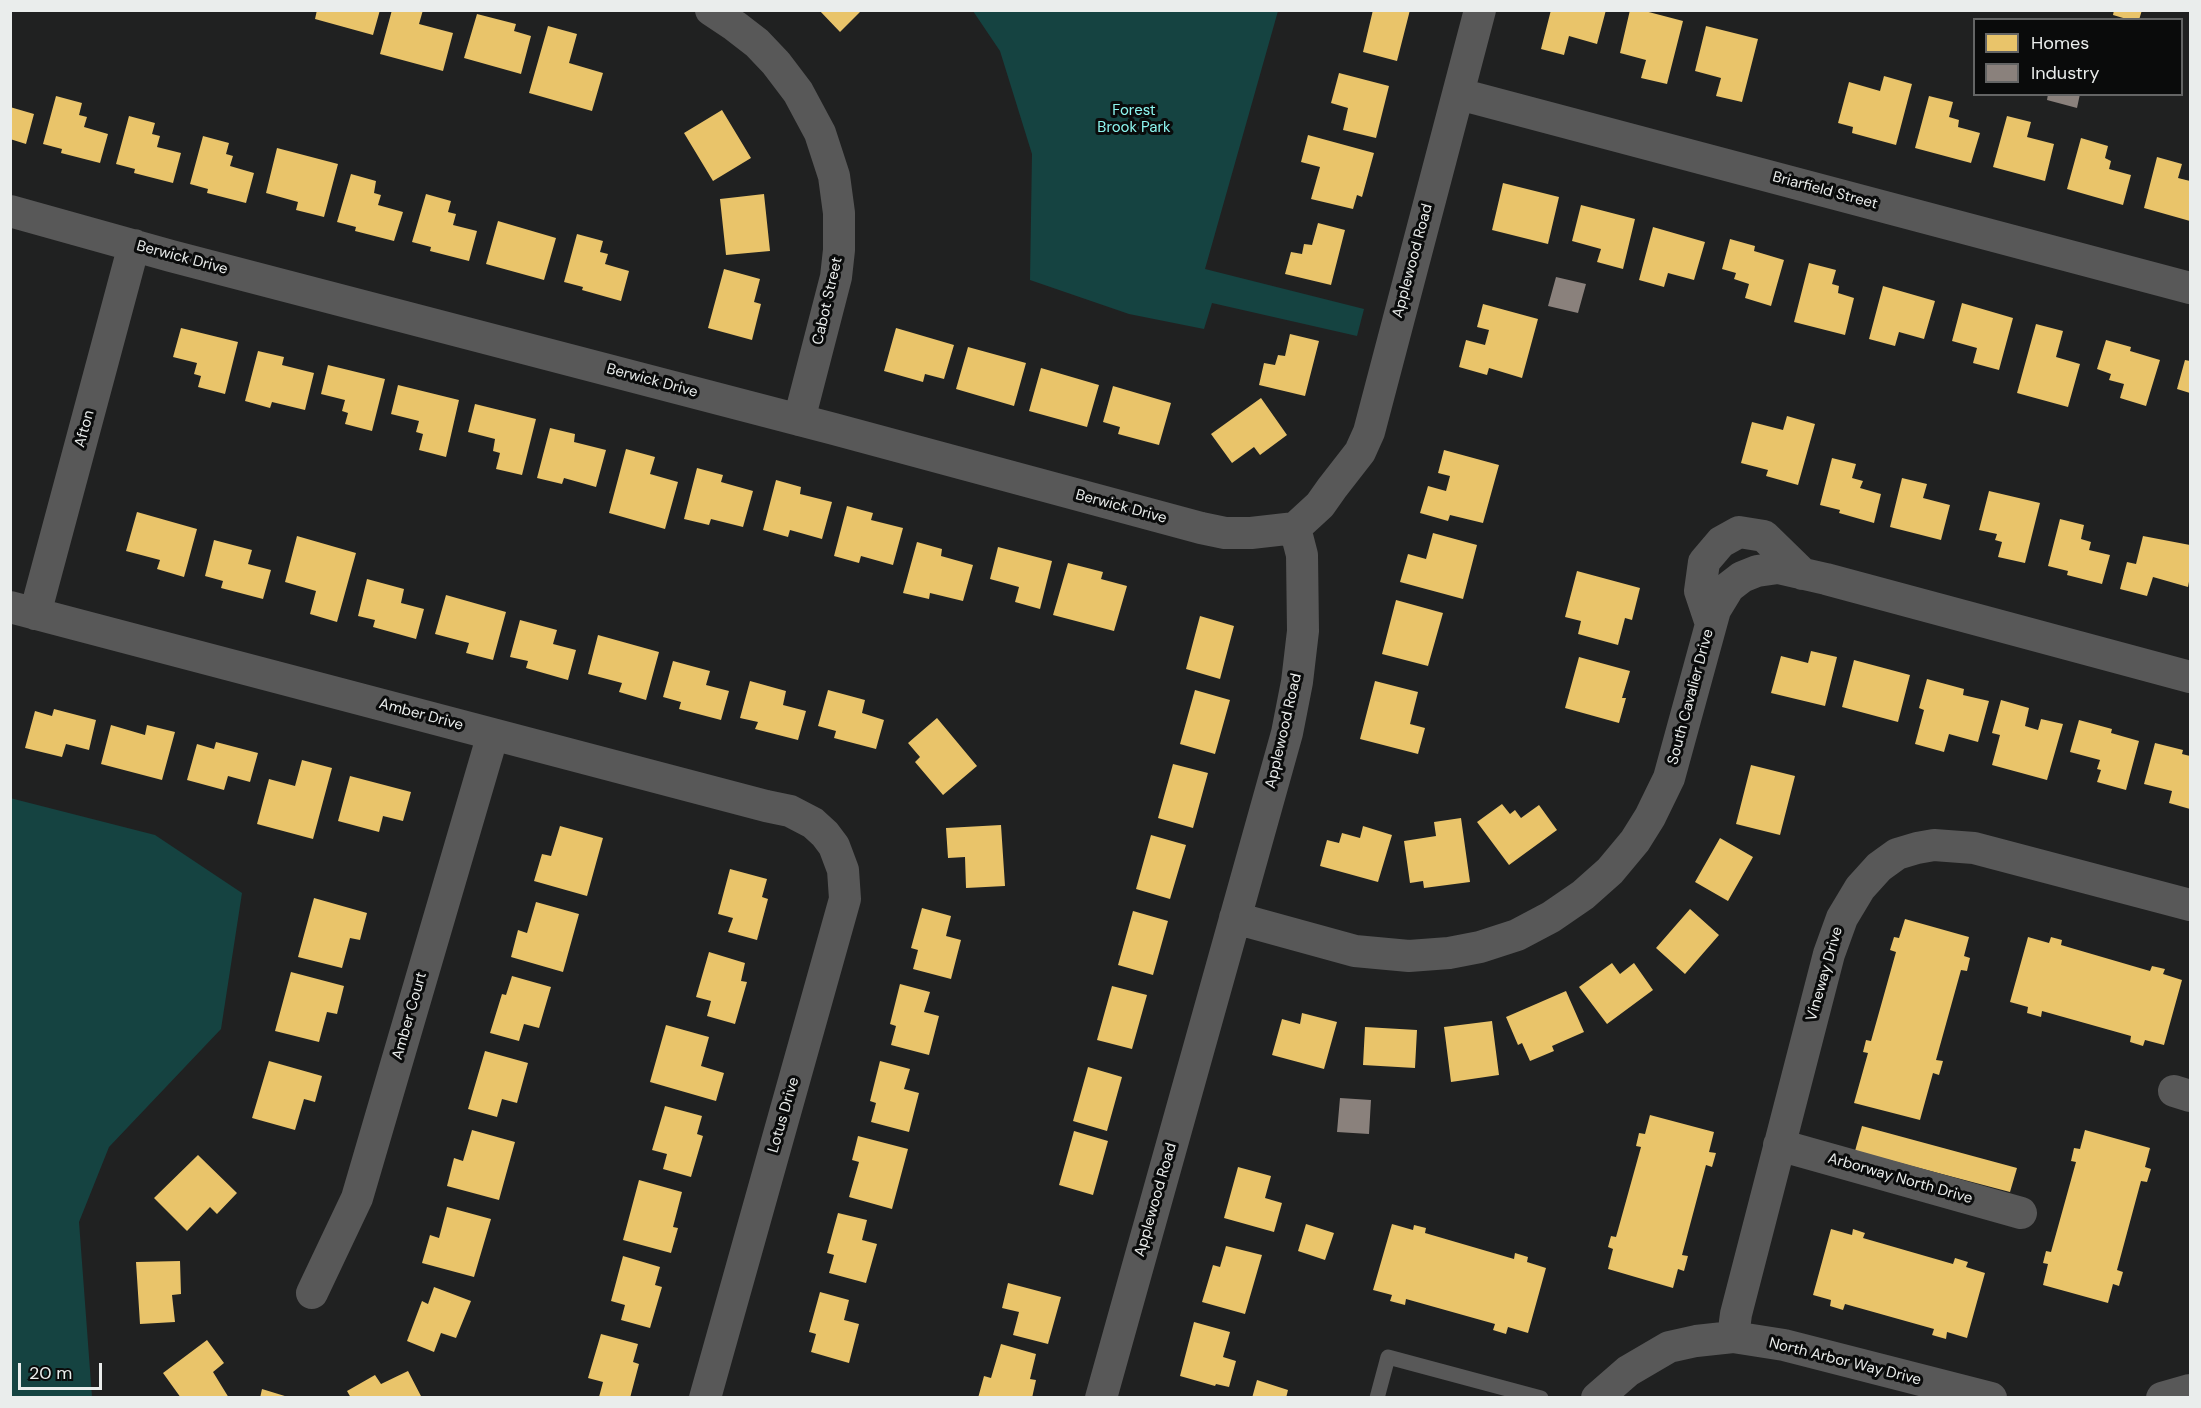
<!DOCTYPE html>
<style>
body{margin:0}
#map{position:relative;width:2201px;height:1408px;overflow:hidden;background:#202121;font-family:"DM Sans",sans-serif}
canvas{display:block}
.frame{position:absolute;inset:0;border:12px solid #eaedec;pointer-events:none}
.legend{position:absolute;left:1973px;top:18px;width:210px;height:78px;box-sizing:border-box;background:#0a0b0b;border:2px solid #646565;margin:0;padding:8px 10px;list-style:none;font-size:18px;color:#eaedec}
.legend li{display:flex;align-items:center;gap:12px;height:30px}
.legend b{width:30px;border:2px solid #646565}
.scale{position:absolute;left:18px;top:1363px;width:84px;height:27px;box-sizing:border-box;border:3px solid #eaedec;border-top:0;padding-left:8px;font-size:18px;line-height:21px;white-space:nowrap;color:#eaedec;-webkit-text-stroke:4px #0a0b0b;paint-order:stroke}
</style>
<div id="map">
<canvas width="2201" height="1408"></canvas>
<div class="frame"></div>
<ul class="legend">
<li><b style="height:16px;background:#e9c46a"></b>Homes</li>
<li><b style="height:16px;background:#8a817c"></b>Industry</li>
</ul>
<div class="scale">20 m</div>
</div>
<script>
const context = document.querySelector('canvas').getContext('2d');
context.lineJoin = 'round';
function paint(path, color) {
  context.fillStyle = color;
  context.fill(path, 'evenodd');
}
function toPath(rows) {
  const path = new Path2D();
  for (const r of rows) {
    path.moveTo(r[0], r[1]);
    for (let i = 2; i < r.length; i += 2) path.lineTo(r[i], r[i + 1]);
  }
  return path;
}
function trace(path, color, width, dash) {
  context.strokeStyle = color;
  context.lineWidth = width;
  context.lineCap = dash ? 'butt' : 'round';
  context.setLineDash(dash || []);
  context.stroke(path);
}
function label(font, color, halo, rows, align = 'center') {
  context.font = font + ' "DM Sans",sans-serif';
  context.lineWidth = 6;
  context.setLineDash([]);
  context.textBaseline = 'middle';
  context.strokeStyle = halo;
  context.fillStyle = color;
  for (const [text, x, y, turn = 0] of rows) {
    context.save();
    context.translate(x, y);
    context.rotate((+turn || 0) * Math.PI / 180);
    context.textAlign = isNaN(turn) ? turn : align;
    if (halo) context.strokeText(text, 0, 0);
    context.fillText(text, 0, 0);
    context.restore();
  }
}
paint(toPath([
 [973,11,1278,11,1205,269,1364,309,1357,336,1212,303,1204,329,1129,314,1030,280,1032,154,1000,51],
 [10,798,155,835,242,893,221,1029,109,1147,79,1222,92,1397,11,1397]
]), '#154341');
paint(toPath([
 [317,10,380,10,373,35,315,19],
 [392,10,423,10,419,24,453,33,443,71,380,54],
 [819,10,862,10,840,32],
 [1373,10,1410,10,1397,61,1363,52],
 [1551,10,1606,10,1597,44,1569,36,1564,55,1541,49],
 [1630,10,1641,10,1683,21,1667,84,1641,78,1646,60,1620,53],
 [2114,10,2142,10,2139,20,2130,20,2113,15],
 [477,14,516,24,514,31,531,36,521,74,464,58],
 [548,26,577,34,569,63,603,73,592,111,529,93],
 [1706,26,1758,39,1742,102,1716,96,1721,78,1695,71],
 [1339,73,1389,86,1376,138,1343,130,1348,108,1331,103],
 [1884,76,1912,84,1896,145,1852,133,1853,127,1838,123,1849,82,1880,91],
 [56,96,82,103,79,115,87,117,84,127,108,134,100,163,61,153,62,149,43,144],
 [1929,96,1953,102,1949,117,1959,120,1958,127,1980,133,1971,163,1915,148],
 [10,107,34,114,26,144,10,139],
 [722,110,751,158,713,181,684,133],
 [129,116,155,123,152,134,160,136,157,147,181,153,173,183,134,173,135,169,116,164],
 [2007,116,2031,122,2027,137,2054,144,2045,181,1993,167],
 [1308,135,1374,153,1362,197,1357,195,1353,209,1311,199,1320,167,1301,162],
 [203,136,229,143,226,154,233,156,230,166,254,173,246,203,207,193,208,189,190,184],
 [2081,138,2108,146,2105,158,2111,161,2109,169,2131,175,2123,205,2067,189],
 [277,148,338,164,324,217,296,210,298,202,266,193],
 [2157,157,2182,164,2178,178,2190,181,2190,221,2144,208],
 [351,174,376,181,374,193,381,195,378,205,403,212,394,241,355,231,356,227,337,222],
 [1503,183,1559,197,1548,244,1492,230],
 [426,194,451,201,448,212,456,214,453,225,477,231,469,261,430,251,431,247,412,242],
 [764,194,770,251,726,255,720,199],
 [1581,205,1635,219,1623,269,1597,262,1601,249,1572,241],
 [498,221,556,238,544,280,486,264],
 [1318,223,1345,230,1331,285,1285,274,1291,252,1302,254,1304,244,1312,245],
 [1653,227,1705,242,1694,280,1668,273,1664,287,1639,280],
 [577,234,603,241,600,252,608,254,605,264,629,271,621,301,582,290,583,287,564,282],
 [1730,239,1755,246,1754,251,1784,260,1771,306,1745,298,1749,284,1734,279,1736,273,1722,269],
 [1809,263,1836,270,1832,284,1839,286,1838,293,1854,298,1845,335,1794,322],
 [724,269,760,279,754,302,761,304,752,340,708,328],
 [1883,286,1935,301,1924,339,1899,332,1895,346,1869,339],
 [1962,303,2013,318,1999,370,1973,363,1977,348,1952,341],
 [1483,304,1538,319,1522,378,1489,368,1487,375,1459,367,1466,340,1485,345,1489,330,1477,327],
 [2036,324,2063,331,2056,357,2080,364,2068,407,2017,393],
 [181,328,238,342,225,394,198,387,201,376,194,374,197,363,173,357],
 [896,328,954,345,944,379,925,374,923,382,884,371],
 [1290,334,1319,341,1305,396,1259,385,1264,363,1275,365,1278,355,1285,356],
 [2106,340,2131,347,2130,351,2160,360,2146,406,2120,398,2124,384,2109,380,2111,374,2097,369],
 [968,347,1026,363,1014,406,956,389],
 [258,351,284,357,282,365,314,373,305,410,272,402,270,408,245,401],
 [2185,360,2190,361,2190,393,2177,389],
 [328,365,385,379,372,431,345,424,348,413,342,411,345,400,321,394],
 [1041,368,1099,385,1087,427,1029,411],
 [398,385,459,400,446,457,419,450,423,434,416,432,419,421,391,414],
 [1113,386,1171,403,1159,445,1118,434,1120,427,1103,422],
 [1261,398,1287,435,1260,455,1254,447,1232,463,1211,434],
 [475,404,536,419,522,475,496,469,500,453,493,451,495,439,468,432],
 [1787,416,1815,424,1798,485,1766,476,1768,470,1741,463,1752,422,1783,430],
 [550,428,575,434,574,442,606,450,596,487,564,478,562,484,537,478],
 [626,449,655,457,650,474,678,482,665,529,609,513],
 [1444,450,1499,465,1483,523,1450,515,1448,521,1420,513,1428,486,1446,491,1450,476,1438,473],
 [1832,458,1856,464,1852,478,1863,481,1860,488,1881,494,1874,523,1839,513,1840,510,1820,505],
 [697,468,723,475,721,482,753,491,743,527,711,519,709,525,684,519],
 [1902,478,1927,484,1923,498,1950,505,1941,540,1890,527],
 [776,480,801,487,800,494,832,502,822,539,790,530,788,537,763,530],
 [1989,491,2040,503,2025,563,1998,557,2002,542,1995,540,1997,534,1979,530],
 [847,506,873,513,871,520,903,528,893,565,861,556,859,563,834,556],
 [137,512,197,529,184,577,157,569,160,560,126,551],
 [2060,519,2084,525,2081,539,2091,542,2089,550,2110,555,2102,584,2067,575,2068,571,2048,566],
 [1433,533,1477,545,1463,599,1400,582,1408,554,1426,559],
 [297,536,356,553,337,622,310,614,316,591,285,582],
 [2143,536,2190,545,2190,576,2188,587,2153,577,2147,596,2120,589,2127,562,2136,564],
 [214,540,252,550,248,564,271,570,263,599,221,588,223,581,205,576],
 [917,542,942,549,941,556,973,565,963,601,930,593,929,599,903,593],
 [998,547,1052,561,1040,609,1015,602,1019,587,990,579],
 [1068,563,1103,572,1101,579,1127,586,1114,631,1053,615],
 [1577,571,1640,588,1632,620,1625,618,1618,645,1578,634,1581,621,1565,617],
 [367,579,404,589,401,603,424,609,416,639,373,627,375,620,358,616],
 [446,595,506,612,493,660,466,653,469,643,435,634],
 [1396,600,1443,613,1428,666,1382,654],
 [1200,616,1234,626,1220,679,1186,669],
 [520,620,557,630,553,644,576,650,568,680,526,668,528,661,510,657],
 [598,635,659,652,646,700,619,692,622,683,588,674],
 [1811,651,1837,657,1825,706,1771,693,1781,656,1808,663],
 [1579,657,1630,671,1622,698,1626,698,1619,723,1565,708],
 [1854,660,1910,675,1898,722,1842,707],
 [673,661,710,671,706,685,729,691,721,720,679,709,681,702,663,697],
 [1927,679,1964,689,1963,695,1989,701,1978,742,1949,734,1944,752,1915,744,1924,710,1919,708],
 [750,681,786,691,783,705,806,711,798,740,755,729,758,722,740,718],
 [1375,681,1418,692,1410,724,1425,728,1418,754,1360,739],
 [828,690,865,700,862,713,884,720,876,749,834,738,836,731,818,726],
 [1195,690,1230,700,1215,754,1180,744],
 [2001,700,2029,708,2025,726,2038,730,2041,719,2063,724,2047,780,1992,765,2000,735,1992,733],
 [54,709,96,720,89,750,66,744,62,757,25,748,35,711,52,716],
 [937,718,977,766,943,795,915,762,920,757,908,743],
 [2079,720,2112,729,2111,733,2139,741,2126,790,2097,782,2101,770,2097,769,2100,760,2070,752],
 [111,725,145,735,147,725,175,732,162,780,101,764],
 [216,742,258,753,250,782,228,776,224,790,187,780,197,744,214,749],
 [2155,743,2183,750,2182,754,2190,756,2190,809,2169,803,2172,791,2144,784],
 [302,760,332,768,313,839,257,824,269,779,295,786],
 [1173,764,1208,773,1193,828,1158,818],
 [1751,765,1795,776,1780,835,1736,824],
 [350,776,411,792,403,821,383,816,379,832,338,821],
 [1502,804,1510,814,1515,810,1521,818,1539,805,1557,830,1509,865,1477,822],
 [1461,818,1470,882,1424,888,1423,881,1410,883,1404,841,1436,836,1434,822],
 [1001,825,1005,886,966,888,965,857,948,858,946,828],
 [560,826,603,838,587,896,534,881,542,854,551,856],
 [1363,826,1392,835,1378,882,1320,866,1327,840,1339,843,1342,833,1360,838],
 [1151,835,1186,845,1170,899,1136,889],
 [1720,838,1753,857,1728,901,1695,882],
 [730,869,767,879,762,897,768,899,757,940,728,932,733,918,718,914],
 [314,898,367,913,360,940,350,938,342,968,298,957],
 [536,902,579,914,563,972,511,957,518,930,527,933],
 [922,908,951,916,946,936,961,940,951,979,913,969,918,950,911,948],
 [1690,909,1719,935,1685,974,1656,948],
 [1133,911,1168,921,1153,975,1118,965],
 [1905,919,1969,937,1964,956,1970,958,1967,971,1961,970,1936,1060,1943,1061,1939,1075,1933,1073,1920,1120,1854,1103,1868,1053,1863,1052,1866,1040,1871,1041,1896,952,1890,950,1894,937,1899,938],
 [2028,937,2049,943,2051,937,2062,940,2061,945,2150,971,2152,966,2165,969,2163,974,2182,980,2164,1045,2145,1040,2143,1046,2130,1042,2131,1036,2042,1011,2041,1017,2027,1013,2028,1007,2010,1002],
 [709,952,745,963,741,981,747,982,735,1024,707,1016,711,1001,696,997],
 [1612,963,1620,974,1634,963,1653,990,1607,1024,1579,987],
 [291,972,344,986,337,1014,327,1012,319,1042,275,1031],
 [512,976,551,987,539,1028,524,1024,519,1041,490,1033,502,994,506,995],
 [900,984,930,992,924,1012,939,1016,929,1055,891,1045,896,1026,890,1024],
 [1112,986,1147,995,1132,1049,1097,1040],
 [1566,991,1584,1032,1552,1046,1554,1051,1530,1061,1522,1043,1518,1045,1506,1017],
 [1302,1013,1337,1022,1324,1069,1272,1055,1282,1019,1300,1024],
 [1492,1021,1499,1075,1451,1082,1444,1027],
 [666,1025,709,1037,701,1066,724,1073,716,1101,650,1082],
 [1365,1027,1417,1030,1415,1068,1363,1065],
 [485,1051,528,1063,517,1103,502,1099,497,1117,468,1109],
 [269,1061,322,1076,315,1102,304,1099,295,1130,252,1118],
 [880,1061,910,1069,904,1089,919,1093,909,1132,871,1122,876,1103,870,1101],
 [1088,1067,1122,1077,1107,1131,1073,1121],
 [665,1106,702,1116,697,1134,703,1136,691,1177,663,1169,667,1154,652,1150],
 [1650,1115,1714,1132,1709,1152,1716,1153,1712,1167,1706,1165,1682,1255,1688,1256,1684,1271,1678,1269,1673,1288,1608,1269,1613,1249,1608,1247,1611,1236,1616,1237,1641,1147,1636,1146,1639,1133,1645,1134],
 [1862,1126,2017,1168,2010,1192,1855,1151],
 [472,1130,515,1142,499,1200,447,1186,454,1158,463,1161],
 [2085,1130,2150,1148,2145,1167,2151,1169,2147,1182,2141,1181,2117,1270,2123,1272,2119,1286,2113,1284,2108,1303,2043,1285,2048,1264,2043,1263,2046,1251,2051,1252,2076,1162,2071,1161,2074,1148,2080,1149],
 [1074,1131,1108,1141,1093,1195,1059,1185],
 [858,1136,908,1149,892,1209,849,1197,859,1162,852,1160],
 [198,1155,237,1193,217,1214,210,1207,187,1231,154,1198],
 [1238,1167,1271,1176,1265,1198,1282,1203,1274,1232,1224,1218],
 [639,1180,682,1192,673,1227,678,1228,671,1253,623,1240],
 [447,1207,491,1219,474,1277,422,1263,430,1235,439,1238],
 [838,1213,867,1220,862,1240,877,1244,866,1283,829,1273,834,1255,827,1253],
 [1306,1224,1334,1233,1325,1260,1298,1251],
 [1392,1224,1413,1230,1414,1225,1426,1228,1425,1233,1514,1259,1515,1253,1528,1257,1527,1262,1546,1268,1528,1333,1508,1327,1506,1334,1493,1330,1495,1324,1406,1299,1405,1305,1390,1301,1392,1295,1373,1290],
 [1831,1229,1852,1235,1853,1229,1865,1233,1863,1238,1953,1264,1955,1258,1968,1262,1966,1267,1985,1273,1967,1338,1947,1332,1946,1339,1932,1335,1934,1329,1845,1304,1843,1310,1830,1306,1831,1300,1813,1295],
 [1226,1246,1262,1255,1245,1314,1202,1302,1213,1265,1220,1267],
 [623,1256,660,1267,655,1285,662,1287,650,1328,621,1320,625,1305,611,1301],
 [180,1261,181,1294,172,1295,175,1322,140,1324,136,1262],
 [1008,1283,1061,1297,1048,1344,1013,1335,1019,1312,1002,1308],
 [434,1287,471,1301,456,1338,441,1333,434,1352,407,1341,422,1301,428,1304],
 [820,1292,849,1300,844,1320,859,1324,849,1363,811,1352,816,1334,809,1332],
 [1194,1322,1230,1332,1223,1357,1236,1361,1229,1387,1216,1384,1215,1386,1180,1376],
 [601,1334,638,1344,633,1362,639,1364,630,1398,599,1397,603,1382,588,1378],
 [207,1340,224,1363,213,1372,229,1398,181,1398,163,1373],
 [1001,1344,1036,1354,1030,1379,1036,1380,1032,1398,978,1398,984,1376,991,1378],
 [408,1371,422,1398,351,1398,347,1391,375,1375,381,1384],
 [1257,1380,1288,1390,1286,1398,1252,1398],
 [262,1389,288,1397,288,1398,260,1398]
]), '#e9c46a');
paint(toPath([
 [2048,94,2080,94,2077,108,2047,100],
 [1556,277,1586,284,1578,313,1548,306],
 [1340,1098,1371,1100,1369,1134,1337,1132]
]), '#8a817c');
trace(toPath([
 [1377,1398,1388,1357,1541,1398]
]), '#585858', 15);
trace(toPath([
 [711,10,735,26,757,43,776,63,798,92,820,133,834,176,839,213,839,250,836,277,799,420],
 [1459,94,2190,288],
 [10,211,171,256,834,429,1201,528,1225,533,1251,533,1295,528],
 [10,607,766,806,790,811,813,823,825,834,834,846,843,870,845,899,705,1398],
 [35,614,134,245],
 [1711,624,1700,591,1704,562,1721,542,1739,532,1764,536,1803,574],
 [1235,918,1355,951,1409,956,1449,953,1480,947,1517,935,1551,917,1583,895,1610,871,1635,841,1650,817,1669,778,1715,610,1729,587,1742,577,1757,571,1778,568,1826,579,2190,677],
 [2174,1091,2190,1096],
 [1779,1145,2021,1213],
 [312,1293,357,1198,493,734],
 [1733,1337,1736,1314,1829,954,1842,918,1860,888,1879,867,1897,854,1917,848,1934,845,1974,848,2190,905],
 [1101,1398,1287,733,1297,682,1303,631,1302,555,1295,528,1320,505,1332,488,1360,452,1369,432,1480,10],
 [1597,1398,1628,1371,1669,1347,1696,1341,1733,1337,1784,1345,1991,1398],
 [2162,1398,2190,1390]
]), '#585858', 32);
label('15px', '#8ef7f1', '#0a0b0b', [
 ["Forest",1134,111],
 ["Brook Park",1134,128]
]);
label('15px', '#eaedec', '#0a0b0b', [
 ["Briarfield Street",1825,191,15],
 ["Berwick Drive",182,258,15],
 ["Applewood Road",1413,261,-75],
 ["Cabot Street",828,301,-77],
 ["Berwick Drive",652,381,15],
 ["Afton",85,429,-75],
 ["Berwick Drive",1121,507,15],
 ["South Cavalier Drive",1691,697,-75],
 ["Amber Drive",421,715,15],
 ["Applewood Road",1284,731,-77],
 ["Vineway Drive",1825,974,-74],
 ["Amber Court",410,1016,-74],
 ["Lotus Drive",784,1115,-74],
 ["Arborway North Drive",1900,1179,16],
 ["Applewood Road",1156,1200,-74],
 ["North Arbor Way Drive",1845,1362,14]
]);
</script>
